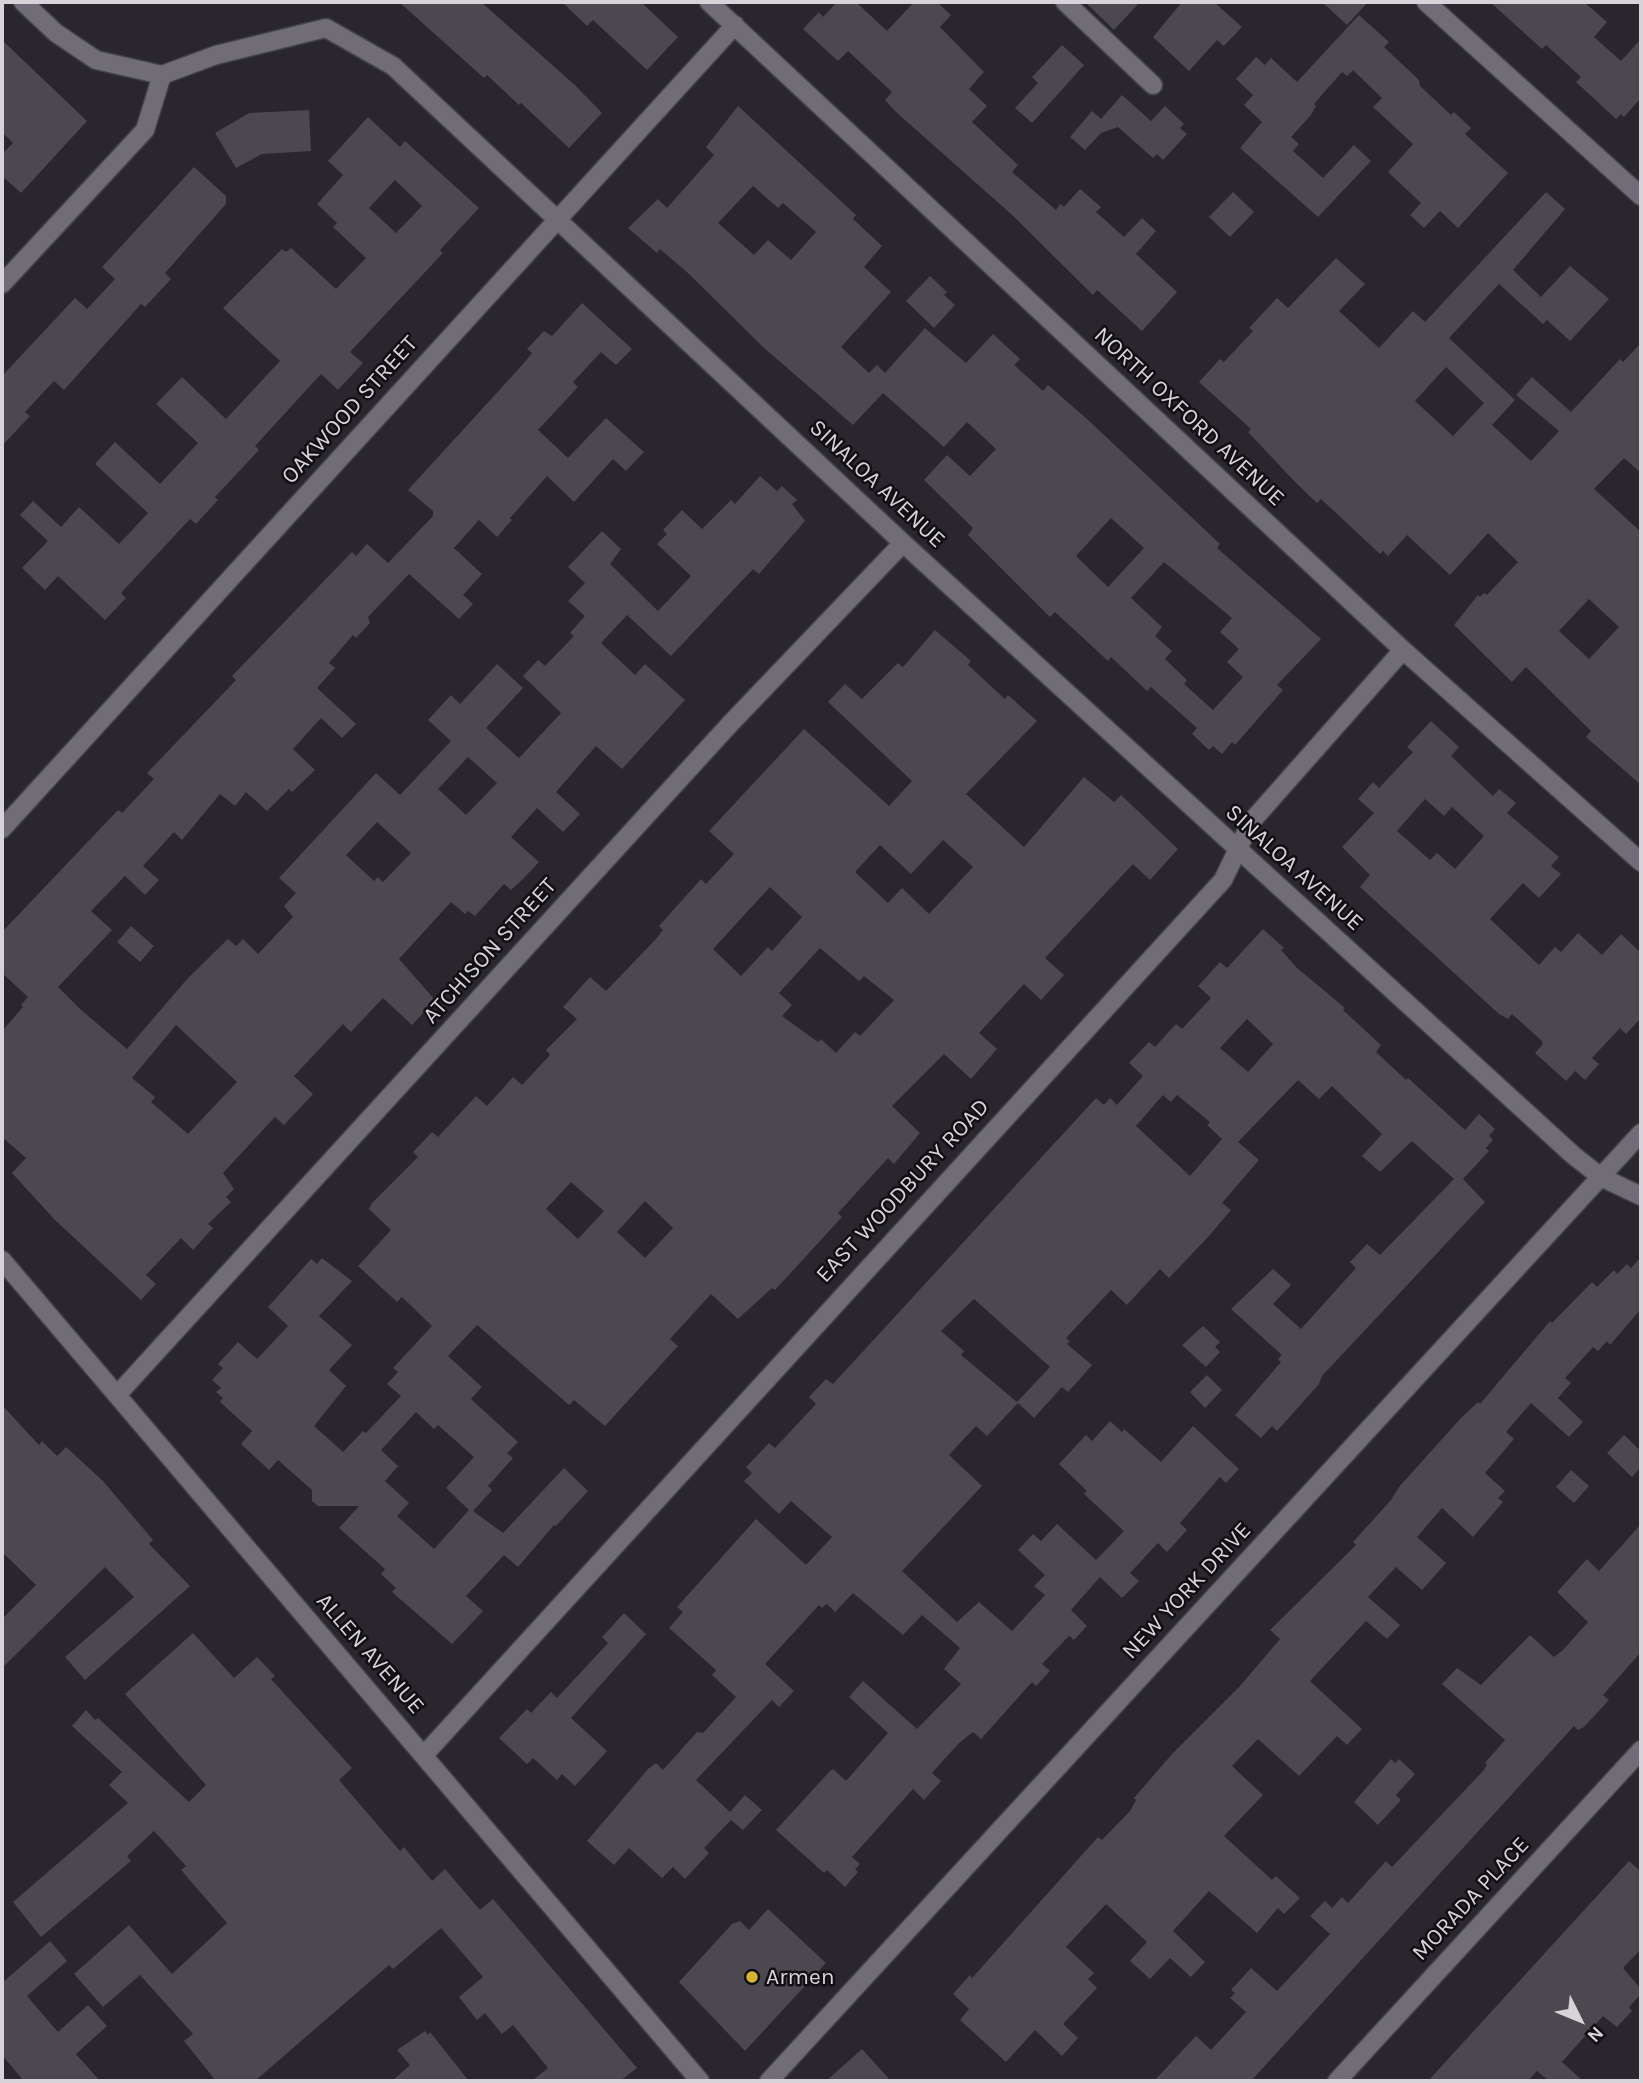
<!DOCTYPE html>
<style>
body{margin:0}
#map{position:relative;width:1643px;height:2083px;overflow:hidden;background:#29262d;font-family:Karla,sans-serif}
canvas{display:block}
.frame{position:absolute;inset:0;border:4px solid #d6d4d9;pointer-events:none}
.north{position:absolute;left:1545px;top:1985px;width:70px;height:70px;-webkit-text-stroke:5px #110f13;paint-order:stroke;rotate:133deg;font-size:19px;font-weight:700;line-height:28px;text-align:center;color:#d6d4d9}
.north::after{content:'';display:block;margin:auto;width:24px;height:32px;background:#d6d4d9;clip-path:polygon(50% 0,100% 100%,50% 72%,0 100%)}
</style>
<div id="map">
<canvas width="1643" height="2083"></canvas>
<div class="frame"></div>
<div class="north">N</div>
</div>
<script>
const context = document.querySelector('canvas').getContext('2d');
context.lineJoin = 'round';
function paint(path, color) {
  context.fillStyle = color;
  context.fill(path, 'evenodd');
}
function toPath(rows) {
  const path = new Path2D();
  for (const r of rows) {
    path.moveTo(r[0], r[1]);
    for (let i = 2; i < r.length; i += 2) path.lineTo(r[i], r[i + 1]);
  }
  return path;
}
function trace(path, color, width, dash) {
  context.strokeStyle = color;
  context.lineWidth = width;
  context.lineCap = dash ? 'butt' : 'round';
  context.setLineDash(dash || []);
  context.stroke(path);
}
function label(font, color, halo, rows, align = 'center') {
  context.font = font + ' Karla,sans-serif';
  context.lineWidth = 5;
  context.setLineDash([]);
  context.textBaseline = 'middle';
  context.strokeStyle = halo;
  context.fillStyle = color;
  for (const [text, x, y, turn = 0] of rows) {
    context.save();
    context.translate(x, y);
    context.rotate((+turn || 0) * Math.PI / 180);
    context.textAlign = isNaN(turn) ? turn : align;
    if (halo) context.strokeText(text, 0, 0);
    context.fillText(text, 0, 0);
    context.restore();
  }
}
paint(toPath([
 [399,2,481,2,576,86,602,113,569,148,521,103,519,105,487,75,484,78],
 [562,2,641,2,678,37,647,70,593,20,587,26],
 [837,2,856,2,887,31,914,2,937,2,951,15,940,27,984,72,969,89,987,106,972,122,1018,165,1012,172,1056,210,1060,204,1064,207,1080,189,1101,207,1096,212,1124,237,1142,218,1156,231,1136,254,1177,292,1142,331,1097,290,1093,295,1011,214,896,112,885,100,892,92,848,51,838,61,803,29,819,12,823,17],
 [1085,2,1140,2,1114,30],
 [1182,2,1214,2,1242,27,1224,46,1217,40,1189,71,1153,37],
 [1322,2,1368,2,1347,25],
 [1490,2,1584,2,1607,22,1594,37,1621,61,1641,39,1641,98,1624,117,1621,114,1616,119,1576,82,1581,77,1546,45,1542,49],
 [1359,15,1389,42,1384,47,1419,80,1420,86,1451,115,1454,112,1471,128,1465,134,1508,173,1458,228,1440,211,1424,228,1410,215,1421,203,1388,172,1413,144,1373,107,1382,98,1353,70,1347,76,1342,72,1314,104,1316,106,1311,115,1291,137,1299,144,1293,151,1323,178,1354,145,1371,161,1318,217,1240,148,1262,122,1244,105,1253,95,1236,79,1256,57,1265,65,1271,58,1297,82],
 [2,40,87,121,21,193,2,176,2,154,13,143,2,132],
 [1062,45,1084,65,1032,123,1015,108,1038,83,1032,77],
 [1122,95,1151,121,1165,106,1184,124,1180,128,1187,134,1163,160,1157,154,1153,158,1118,127,1101,133,1085,150,1070,137,1092,111,1101,119],
 [738,106,856,215,853,219,882,246,864,267,891,292,841,347,869,373,877,365,885,373,925,328,966,363,993,334,1020,359,1014,365,1043,391,1048,385,1087,419,1220,544,1217,548,1321,639,1277,685,1283,690,1235,745,1232,742,1222,754,1213,746,1209,750,1192,734,1197,728,1151,687,1147,691,1111,657,1108,661,1055,612,1050,617,968,535,973,528,924,480,947,455,970,476,996,449,967,422,944,447,883,393,853,425,763,347,689,274,660,249,657,253,628,228,658,199,667,208,714,155,706,147],
 [753,186,778,208,783,203,816,232,791,260,768,240,754,255,718,223],
 [1111,518,1144,548,1108,587,1076,556],
 [1164,562,1232,618,1220,632,1239,649,1227,662,1243,677,1213,710,1184,684,1187,680,1165,659,1172,651,1155,636,1162,627,1131,598],
 [309,110,311,151,262,154,236,168,215,133,249,113],
 [368,117,400,147,405,141,479,208,440,250,443,253,350,352,363,363,338,390,321,374,255,446,259,450,215,497,218,500,196,524,190,519,121,593,126,598,105,620,58,576,45,590,22,568,48,541,20,515,33,501,61,527,79,507,119,544,148,513,95,464,115,442,160,484,198,443,156,404,182,377,226,419,280,361,223,308,282,249,286,252,291,248,336,289,366,258,333,227,337,223,317,204,343,175,328,161],
 [395,180,422,206,396,233,369,208],
 [194,167,226,196,226,204,165,273,171,279,145,307,141,304,64,390,54,381,25,412,30,416,2,446,2,376,75,298,87,309,115,279,102,267],
 [1233,192,1254,212,1230,237,1209,217],
 [1546,192,1565,209,1513,270,1541,297,1570,266,1609,299,1570,341,1547,320,1543,324,1499,284,1449,338,1515,400,1492,425,1531,461,1559,431,1516,395,1532,377,1571,412,1620,359,1623,362,1641,343,1641,473,1624,458,1594,489,1641,532,1641,785,1586,737,1591,731,1526,667,1512,682,1454,625,1478,595,1480,597,1484,593,1487,595,1518,562,1488,533,1450,575,1407,535,1388,556,1383,551,1380,554,1321,499,1317,503,1296,483,1248,432,1251,429,1199,382,1220,359,1224,362,1253,331,1249,328,1277,298,1288,308,1336,258,1365,284,1339,311,1379,348,1413,311,1425,322],
 [1446,367,1484,403,1453,436,1415,401],
 [1589,599,1619,627,1589,659,1559,631],
 [930,276,947,292,944,295,955,305,934,328,906,301],
 [582,303,632,349,616,365,601,352,573,382,578,387,538,430,568,458,606,418,644,452,626,471,613,459,574,502,547,476,510,518,512,520,497,537,479,520,454,548,482,574,463,595,473,604,459,619,409,574,368,617,370,623,356,638,353,635,329,663,335,668,317,688,356,724,342,738,321,718,293,749,315,770,292,792,289,789,267,811,246,792,235,806,220,794,182,840,174,832,143,866,159,880,145,895,125,876,91,911,112,930,58,987,80,1009,127,1049,188,978,228,939,236,946,243,939,258,954,293,917,284,906,296,893,279,878,376,773,400,795,451,741,428,720,451,695,460,704,497,664,523,688,486,728,519,758,561,713,523,676,538,660,545,666,574,636,570,633,585,616,568,601,585,583,568,567,602,531,621,549,610,564,658,611,691,576,657,544,667,534,663,530,682,510,702,529,731,500,735,504,760,476,777,491,782,486,797,500,792,504,805,521,759,574,753,569,671,656,627,615,601,643,635,675,645,664,685,700,622,769,596,746,556,792,580,814,563,832,537,808,511,837,539,862,523,879,511,890,504,884,475,916,468,911,465,914,451,902,399,959,435,1000,412,1025,383,998,351,1032,343,1024,294,1076,313,1094,284,1125,275,1117,223,1173,234,1189,226,1197,231,1202,208,1224,213,1228,193,1250,181,1238,146,1275,156,1284,141,1300,55,1220,12,1173,26,1158,2,1137,2,1031,23,1007,21,1005,28,997,2,973,2,932,118,810,122,813,154,779,147,773,236,680,232,676,352,552,356,556,367,544,388,563,433,516,433,511,408,490,524,363,532,353,527,349,544,331,552,336],
 [468,757,497,783,466,815,438,789],
 [377,822,411,853,383,882,378,877,374,881,346,855],
 [176,1025,237,1082,188,1134,151,1102,155,1097,132,1078],
 [935,630,971,661,968,665,1005,699,1008,695,1037,721,966,794,1024,847,1084,777,1114,802,1121,795,1178,849,1150,880,1133,864,1045,958,1064,975,1041,1000,1024,984,979,1033,997,1049,971,1079,944,1054,892,1106,920,1133,894,1164,888,1158,838,1213,842,1217,775,1290,772,1288,738,1319,711,1294,670,1339,678,1346,605,1426,574,1400,569,1405,477,1325,448,1356,482,1387,471,1399,518,1442,507,1453,513,1458,488,1486,492,1490,473,1511,503,1533,564,1468,588,1491,556,1526,554,1525,518,1567,504,1555,466,1596,483,1611,452,1644,392,1592,396,1588,381,1574,385,1569,339,1528,359,1506,318,1506,312,1501,312,1490,278,1460,269,1470,241,1444,252,1431,220,1402,223,1398,216,1392,221,1388,212,1380,223,1368,218,1364,238,1342,257,1359,288,1326,268,1307,311,1259,317,1264,322,1258,352,1281,319,1316,352,1345,329,1370,346,1386,314,1426,343,1452,363,1431,366,1433,401,1396,387,1384,398,1372,393,1368,432,1326,402,1297,397,1302,358,1266,391,1230,369,1209,372,1203,418,1157,413,1152,432,1132,438,1137,476,1096,487,1106,513,1077,522,1085,550,1055,546,1050,577,1019,563,1007,590,977,606,991,655,940,663,930,659,926,701,879,706,884,734,854,709,831,804,729,889,806,912,781,828,702,845,684,862,699,898,663,903,667],
 [943,840,973,867,929,914,902,888,888,903,855,872,880,845,911,874],
 [770,887,802,917,772,951,768,947,741,976,713,949],
 [820,948,859,981,864,976,894,1000,860,1036,855,1032,836,1053,821,1039,818,1042,782,1016,792,1005,779,993],
 [571,1182,604,1211,578,1239,546,1209],
 [645,1201,673,1228,645,1258,617,1232],
 [416,1412,434,1429,438,1425,474,1457,446,1488,469,1510,434,1549,397,1516,409,1503,385,1481,398,1466,381,1450],
 [1431,721,1459,747,1451,756,1493,796,1499,789,1516,803,1507,813,1559,857,1551,866,1561,874,1539,898,1523,883,1490,919,1539,965,1555,947,1561,952,1578,933,1602,955,1621,934,1641,953,1641,1018,1626,1034,1620,1028,1592,1058,1599,1064,1585,1080,1575,1071,1566,1081,1535,1053,1543,1044,1542,1041,1512,1014,1508,1019,1499,1014,1360,887,1370,875,1342,847,1374,813,1358,799,1373,782,1379,788,1413,752,1407,747],
 [1425,799,1444,816,1452,807,1484,836,1455,869,1437,853,1430,860,1397,831],
 [131,926,154,946,140,962,117,942],
 [1263,929,1284,948,1281,950,1296,967,1345,1008,1343,1010,1381,1045,1376,1052,1406,1080,1408,1078,1465,1130,1479,1114,1495,1129,1489,1136,1493,1140,1486,1148,1489,1151,1463,1179,1485,1202,1322,1376,1319,1384,1277,1431,1272,1426,1261,1438,1235,1415,1281,1362,1278,1359,1282,1355,1231,1309,1273,1269,1291,1285,1273,1304,1301,1329,1356,1268,1350,1262,1367,1244,1380,1255,1454,1179,1412,1141,1380,1172,1362,1156,1382,1134,1332,1086,1319,1099,1298,1080,1238,1142,1259,1160,1222,1203,1231,1210,1209,1236,1169,1278,1160,1269,1127,1305,1111,1290,1066,1338,1070,1341,1067,1344,1092,1365,1079,1380,1068,1392,1062,1387,1034,1418,1018,1403,987,1436,976,1426,949,1455,982,1486,902,1571,957,1622,979,1602,1012,1631,1045,1595,1034,1586,1045,1575,1018,1550,1033,1534,1041,1541,1057,1524,1096,1560,1124,1531,1084,1494,1087,1491,1059,1464,1086,1435,1092,1441,1110,1421,1122,1432,1124,1429,1161,1462,1193,1426,1239,1469,1226,1483,1220,1477,1180,1523,1187,1530,1167,1552,1158,1543,1130,1573,1139,1581,1122,1598,1100,1577,1071,1610,1087,1626,1074,1640,1069,1636,1042,1664,1050,1671,1036,1686,1032,1682,981,1739,973,1732,959,1743,932,1773,941,1781,924,1800,913,1789,852,1857,860,1864,855,1869,858,1872,845,1887,827,1870,824,1873,776,1830,830,1771,833,1769,846,1781,888,1733,849,1697,863,1681,917,1729,961,1684,944,1669,960,1648,922,1615,903,1635,853,1593,835,1612,827,1604,822,1608,819,1605,765,1664,794,1691,779,1707,772,1700,696,1780,730,1812,745,1795,762,1810,743,1830,731,1820,704,1848,709,1853,685,1879,673,1867,662,1878,629,1848,614,1865,587,1841,648,1769,656,1763,663,1770,697,1732,703,1733,736,1697,712,1675,716,1670,669,1628,683,1612,677,1607,756,1519,806,1565,832,1537,791,1501,779,1514,744,1481,752,1473,746,1467,769,1443,775,1448,816,1404,809,1397,826,1379,833,1384,1096,1098,1104,1105,1110,1098,1117,1105,1143,1076,1129,1063,1149,1042,1155,1047,1176,1024,1182,1029,1211,998,1198,986,1220,962,1227,968],
 [1247,1019,1273,1044,1248,1072,1220,1048],
 [1163,1095,1171,1102,1177,1095,1210,1122,1207,1125,1222,1139,1190,1176,1136,1126],
 [974,1299,1050,1367,1017,1402,961,1355,964,1351,941,1331],
 [1641,1257,1641,1309,1610,1345,1607,1341,1598,1351,1593,1347,1565,1378,1571,1383,1558,1398,1583,1422,1569,1437,1531,1403,1506,1432,1514,1439,1485,1473,1505,1491,1498,1498,1503,1502,1473,1537,1442,1508,1417,1537,1446,1563,1422,1590,1396,1567,1368,1597,1400,1625,1387,1639,1366,1621,1310,1681,1362,1729,1347,1745,1337,1736,1299,1776,1258,1739,1232,1766,1263,1795,1224,1836,1272,1880,1276,1876,1300,1898,1284,1914,1278,1908,1257,1933,1209,1891,1173,1931,1205,1962,1191,1977,1170,1958,1150,1979,1130,1961,1147,1942,1106,1904,1066,1947,1094,1973,1088,1979,1097,1988,1063,2024,1078,2038,1062,2056,1035,2030,1006,2062,960,2020,969,2009,953,1994,970,1975,972,1978,1098,1837,1102,1840,1130,1811,1136,1800,1134,1798,1172,1754,1240,1686,1280,1639,1270,1630,1356,1545,1353,1542,1391,1500,1399,1487,1461,1418,1478,1402,1480,1404,1550,1321,1552,1323,1592,1282,1597,1287,1614,1270,1617,1274,1627,1264,1631,1268],
 [1203,1326,1220,1342,1215,1347,1220,1352,1206,1367,1182,1345],
 [1207,1375,1222,1390,1205,1408,1190,1392],
 [2,1405,39,1445,42,1441,57,1456,66,1447,103,1481,153,1540,149,1544,190,1586,85,1680,65,1657,134,1597,105,1567,2,1668,2,1619,36,1585,2,1552],
 [1624,1435,1641,1451,1641,1467,1632,1477,1607,1453],
 [1571,1470,1589,1486,1574,1503,1556,1487],
 [1641,1524,1641,1652,1603,1695,1609,1700,1584,1727,1578,1730,1574,1726,1251,2081,1154,2081,1196,2036,1211,2050,1246,2012,1230,1998,1235,1993,1231,1990,1251,1968,1277,1991,1330,1934,1310,1916,1325,1901,1332,1908,1342,1897,1348,1903,1386,1861,1392,1867,1483,1771,1487,1765,1485,1763,1505,1740,1442,1684,1457,1668,1481,1685,1530,1635,1554,1657,1563,1650,1588,1622,1557,1592,1587,1559,1599,1571],
 [624,1613,646,1634,571,1718,607,1751,575,1786,562,1774,557,1780,533,1758,527,1764,499,1738,527,1709,531,1713,551,1692,557,1698,608,1643,602,1637],
 [193,1633,234,1678,257,1657,275,1676,271,1679,352,1768,339,1780,400,1851,404,1847,432,1881,445,1869,480,1910,493,1899,637,2068,620,2081,532,2081,548,2068,513,2025,502,2034,485,2013,477,2020,459,1997,483,1977,441,1928,393,1969,389,1965,255,2081,216,2081,184,2041,193,2034,140,1975,103,2007,74,1974,129,1925,172,1974,227,1923,181,1870,186,1866,154,1831,127,1856,131,1861,41,1937,13,1902,128,1803,109,1785,122,1772,72,1726,86,1710,95,1720,98,1718,189,1802,206,1785,125,1694],
 [1391,1759,1395,1763,1399,1759,1415,1774,1396,1795,1401,1800,1378,1825,1354,1802],
 [1629,1861,1641,1872,1641,1949,1623,1968,1641,1989,1641,1994,1629,2007,1632,2011,1617,2027,1603,2016,1562,2062,1583,2081,1549,2081,1537,2071,1528,2081,1428,2081],
 [768,1909,826,1963,745,2051,679,1982,732,1924,740,1921,749,1930],
 [50,1941,67,1961,27,1996,58,2032,88,2005,107,2026,76,2054,100,2081,24,2081,2,2055,2,1983],
 [425,2031,428,2035,430,2032,469,2081,392,2081,410,2065,397,2050],
 [862,2049,891,2081,826,2081]
]), '#4b4850');
const minor = toPath([
 [23,2,56,33,96,60,162,75,216,55,326,28,393,66,903,543,1573,1155,1601,1177,1641,1196],
 [709,2,1403,650,1641,862],
 [1065,2,1153,85],
 [1426,2,1641,196],
 [2,284,145,130,162,75],
 [2,829,735,25],
 [2,1260,700,2081],
 [117,1395,730,724,903,543],
 [424,1755,1223,880,1251,822,1403,650],
 [769,2081,1641,1133],
 [1337,2081,1641,1750]
]);
trace(minor, '#444249', 21);
trace(minor, '#706d76', 18);
for (const [x, y, r, color] of [
 [752,1977,7,"#d7b434"]
]) {
  const dot = new Path2D();
  dot.arc(x, y, r, 0, 2 * Math.PI);
  context.fillStyle = color;
  context.fill(dot);
  trace(dot, '#110f13', 2.5);
}
label('23px', '#d6d4d9', '#110f13', [
 ["OAKWOOD STREET",350,410,-48],
 ["NORTH OXFORD AVENUE",1189,417,43],
 ["SINALOA AVENUE",877,484,43],
 ["SINALOA AVENUE",1294,868,42],
 ["ATCHISON STREET",490,951,-48],
 ["EAST WOODBURY ROAD",903,1191,-47],
 ["NEW YORK DRIVE",1187,1591,-47],
 ["ALLEN AVENUE",370,1654,49],
 ["MORADA PLACE",1471,1899,-47]
]);
label('23px', '#d6d4d9', '#110f13', [
 ["Armen",766,1977]
], 'left');
</script>
